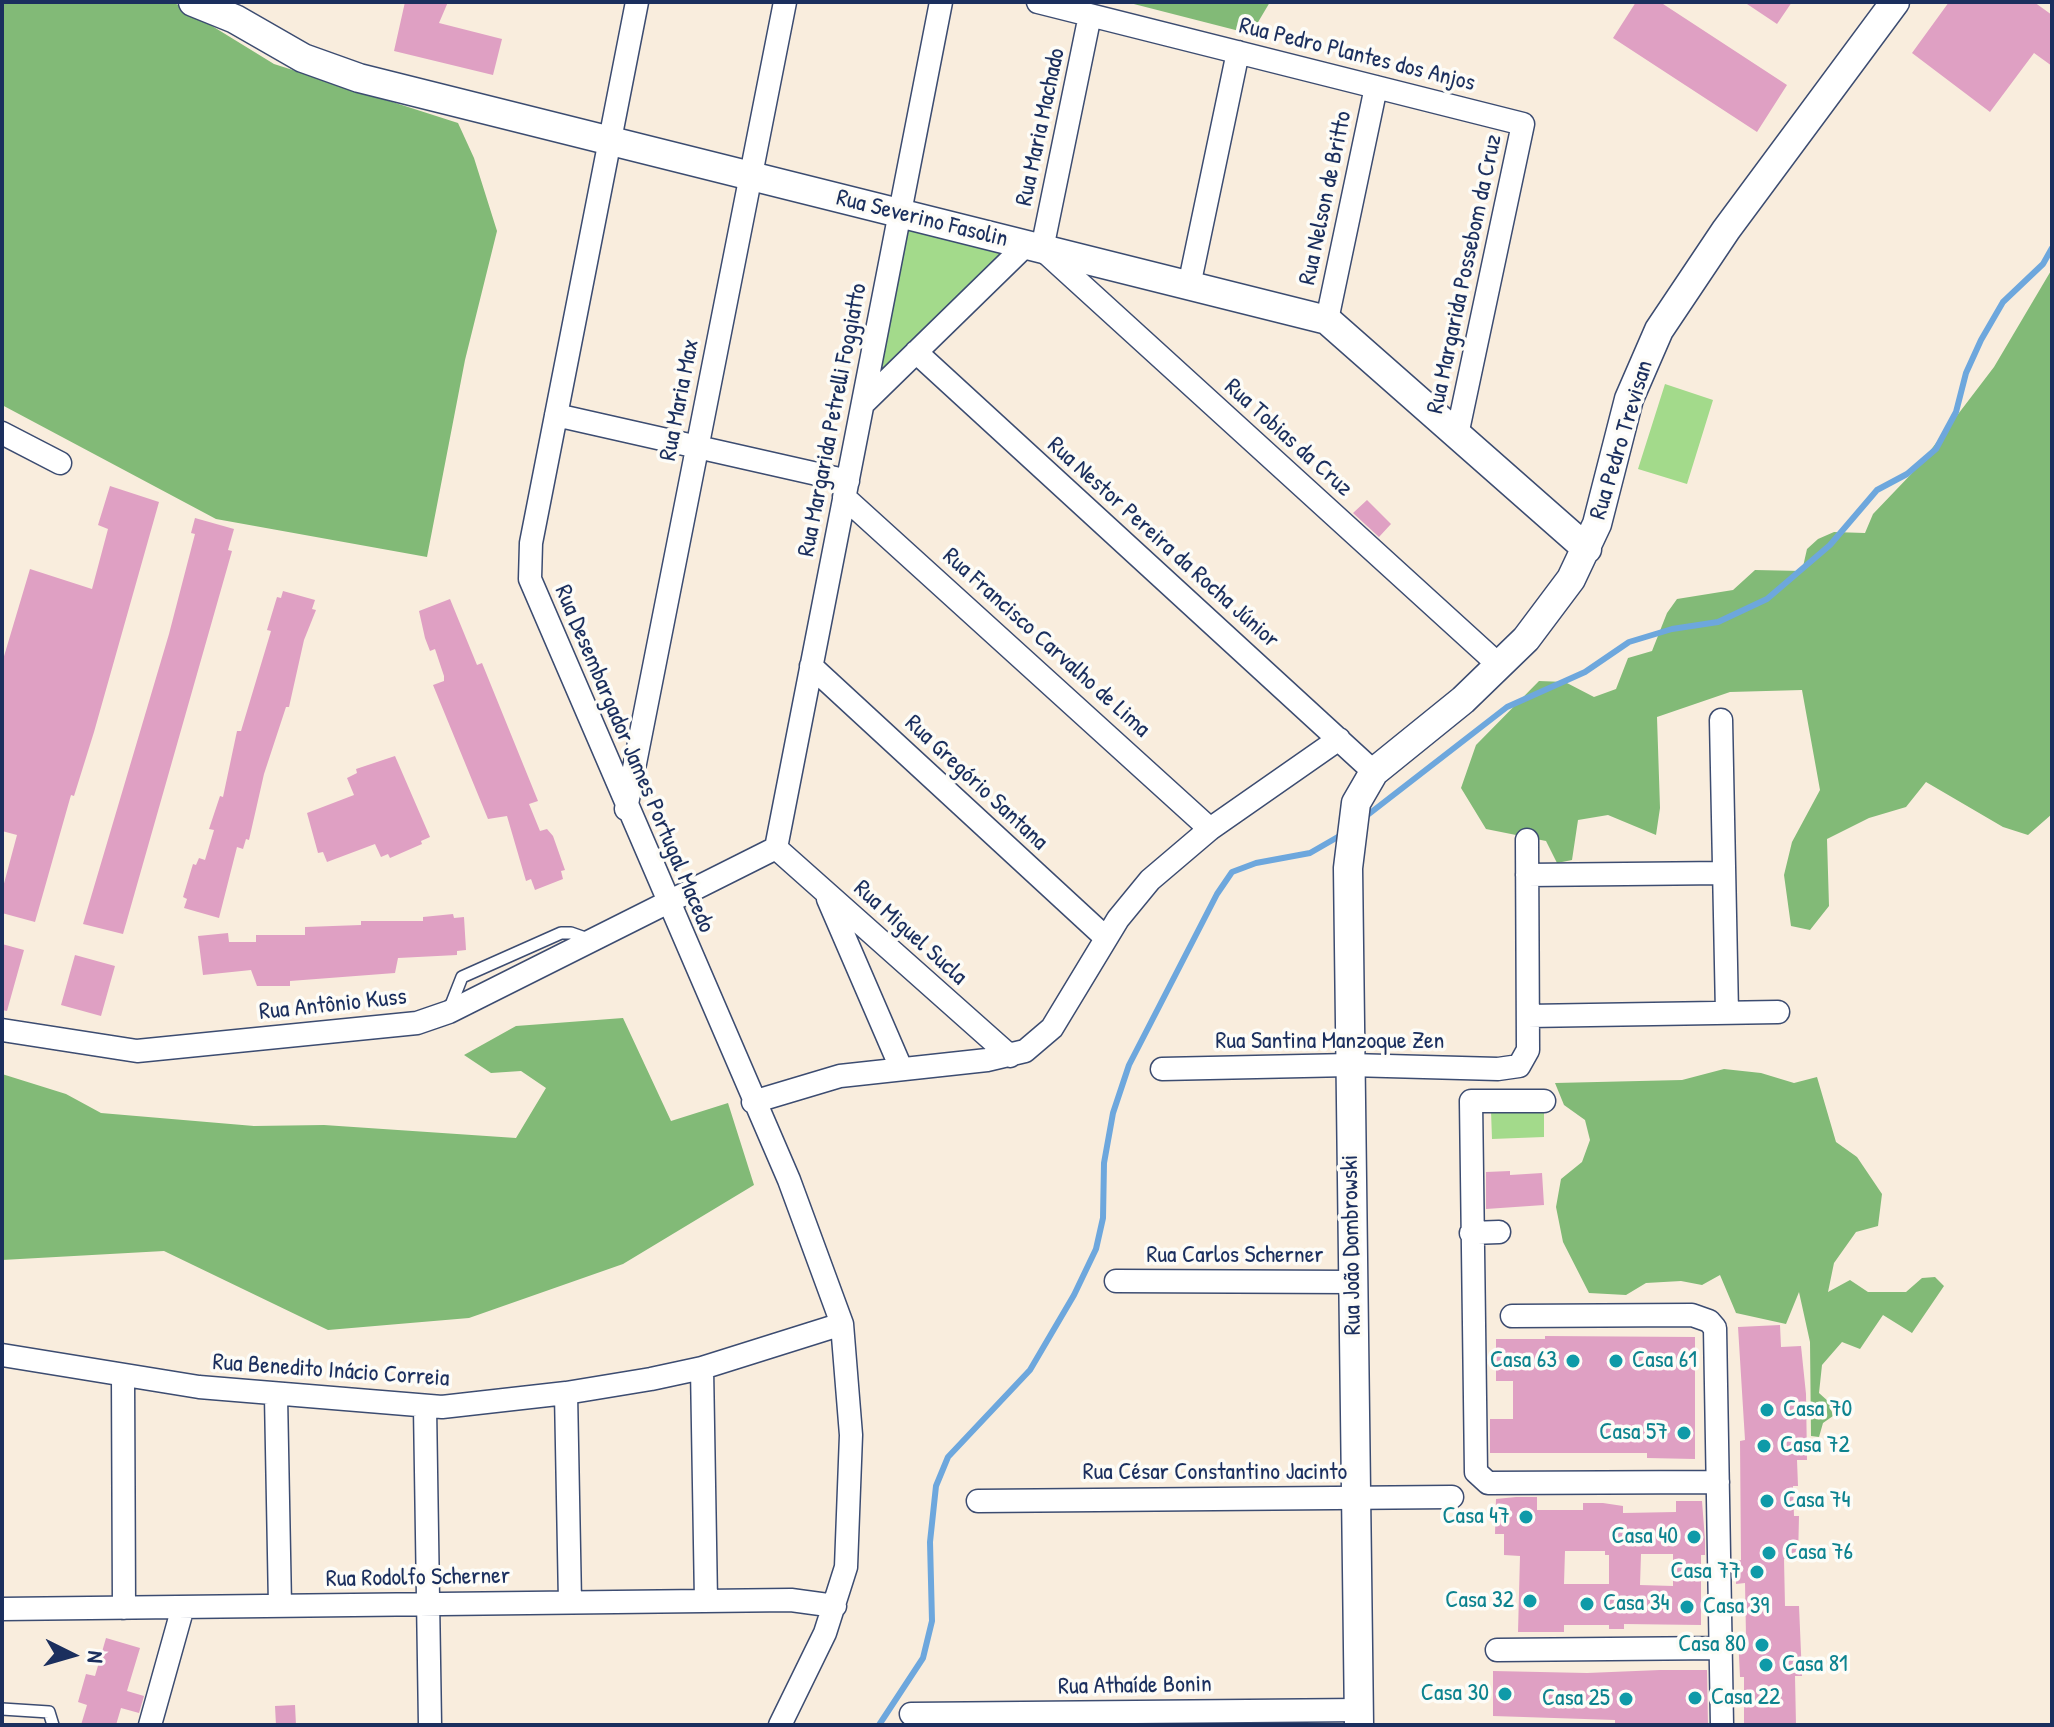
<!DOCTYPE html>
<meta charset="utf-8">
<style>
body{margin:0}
#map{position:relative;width:2054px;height:1727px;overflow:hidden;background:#f9eddd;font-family:"Patrick Hand",sans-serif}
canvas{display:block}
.frame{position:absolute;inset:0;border:4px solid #1b2f5e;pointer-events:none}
.north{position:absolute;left:32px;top:1615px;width:80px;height:80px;-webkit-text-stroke:6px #fdfcf7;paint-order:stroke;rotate:95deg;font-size:22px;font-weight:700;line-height:32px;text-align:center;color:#1b2f5e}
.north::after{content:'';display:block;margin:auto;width:28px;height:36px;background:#1b2f5e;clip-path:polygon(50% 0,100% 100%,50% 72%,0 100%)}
</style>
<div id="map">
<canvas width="2054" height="1727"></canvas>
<div class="frame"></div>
<div class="north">N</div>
</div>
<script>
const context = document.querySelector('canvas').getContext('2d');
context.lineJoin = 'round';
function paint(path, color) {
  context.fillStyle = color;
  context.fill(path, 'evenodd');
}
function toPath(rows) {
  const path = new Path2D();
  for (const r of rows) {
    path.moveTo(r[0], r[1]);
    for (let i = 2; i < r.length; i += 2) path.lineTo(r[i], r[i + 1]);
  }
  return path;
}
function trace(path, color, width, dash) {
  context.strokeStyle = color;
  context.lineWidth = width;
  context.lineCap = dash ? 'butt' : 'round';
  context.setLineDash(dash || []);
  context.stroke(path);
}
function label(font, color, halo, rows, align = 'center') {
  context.font = font + ' "Patrick Hand",sans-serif';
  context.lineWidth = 7;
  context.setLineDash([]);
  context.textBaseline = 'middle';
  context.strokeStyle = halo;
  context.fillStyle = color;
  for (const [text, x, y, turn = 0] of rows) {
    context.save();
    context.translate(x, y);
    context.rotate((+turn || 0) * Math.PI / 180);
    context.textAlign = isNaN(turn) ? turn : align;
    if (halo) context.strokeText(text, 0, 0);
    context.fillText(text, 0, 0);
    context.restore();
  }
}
paint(toPath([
 [905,221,1013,247,869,387],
 [1665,384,1713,400,1687,484,1638,469],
 [1544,1109,1544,1137,1492,1139,1491,1111]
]), '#a3da8b');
paint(toPath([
 [2,2,173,2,274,64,458,123,474,158,497,231,465,360,427,557,216,519,2,405],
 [1126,2,1270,2,1251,34],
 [2052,269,2052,814,2028,835,2003,827,1926,782,1906,807,1869,818,1827,839,1829,906,1810,930,1791,926,1784,875,1792,842,1820,790,1802,690,1730,692,1657,717,1660,808,1656,835,1608,815,1578,820,1572,860,1557,863,1546,841,1486,829,1461,788,1476,745,1539,681,1565,682,1594,697,1616,689,1628,658,1652,651,1667,613,1677,599,1733,590,1755,570,1802,571,1807,549,1818,539,1834,532,1865,533,1873,514,1917,468,1994,367],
 [623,1018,671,1121,728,1103,754,1185,623,1264,469,1318,328,1330,164,1251,2,1260,2,1074,66,1094,101,1113,254,1126,324,1125,516,1138,546,1088,521,1071,491,1073,464,1055,516,1026],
 [1724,1069,1761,1073,1794,1083,1817,1077,1836,1142,1857,1157,1882,1194,1878,1226,1856,1232,1834,1263,1828,1292,1850,1280,1868,1292,1906,1292,1922,1278,1935,1277,1944,1286,1912,1333,1883,1315,1860,1349,1842,1342,1822,1365,1819,1393,1829,1402,1833,1416,1823,1423,1819,1437,1811,1436,1810,1342,1799,1292,1786,1324,1736,1313,1720,1275,1702,1285,1681,1281,1646,1283,1626,1295,1589,1293,1563,1242,1556,1207,1561,1179,1582,1162,1590,1140,1585,1120,1564,1105,1555,1083,1682,1080]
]), '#82ba77');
trace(toPath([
 [1365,817,1507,707,1585,672,1629,642,1672,629,1718,622,1767,599,1830,545,1877,490,1907,474,1936,449,1956,412,1966,373,1981,340,2003,302,2043,264,2052,248],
 [879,1725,923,1658,932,1621,930,1542,936,1486,948,1457,1030,1370,1074,1295,1096,1249,1103,1218,1104,1163,1113,1113,1129,1065,1217,894,1232,872,1256,863,1310,853,1343,834]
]), '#6da7dd', 6);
paint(toPath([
 [405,2,448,2,439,23,502,39,493,75,394,51],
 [1636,2,1660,2,1787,85,1757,132,1613,38],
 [1744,2,1792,2,1777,24],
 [1949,2,2034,2,2052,15,2052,66,2034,53,1990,112,1912,53],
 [110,486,159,502,94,732,74,796,71,795,35,922,2,913,2,891,17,835,2,831,2,663,30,569,92,589,108,529,98,525],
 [1367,500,1391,524,1379,537,1353,513],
 [195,518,234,529,228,550,232,551,123,934,83,924,169,634,195,534,191,533],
 [283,591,315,600,312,609,316,610,304,640,289,707,286,707,264,774,249,840,246,839,243,849,237,847,219,918,184,908,187,899,183,897,193,864,196,865,199,858,205,860,214,830,209,829,220,796,223,797,237,731,241,731,271,631,267,630,277,597,281,598],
 [450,599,477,665,482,663,538,801,529,804,540,831,547,829,553,836,565,870,561,871,563,879,535,890,531,879,526,881,507,816,488,819,433,685,444,681,444,676,435,649,430,651,425,638,419,611],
 [395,756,430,837,421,841,422,844,390,858,388,854,381,857,375,844,327,862,323,852,318,853,307,813,354,795,347,778,357,773,356,769],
 [453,914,454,918,464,917,466,950,457,951,457,955,398,958,395,973,290,981,290,986,257,986,251,970,203,975,198,936,228,933,229,942,256,942,256,935,305,935,305,927,361,925,361,921,423,921,423,917],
 [2,944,24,950,7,1011,2,1010],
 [75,955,115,966,101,1016,61,1005],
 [1510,1171,1510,1175,1542,1173,1544,1205,1486,1209,1486,1172],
 [1780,1325,1781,1347,1801,1346,1806,1394,1807,1460,1797,1460,1798,1486,1793,1486,1794,1516,1799,1516,1798,1559,1784,1559,1785,1606,1799,1606,1802,1676,1795,1676,1796,1725,1744,1725,1744,1677,1740,1677,1738,1636,1746,1636,1745,1583,1736,1584,1736,1561,1741,1560,1740,1441,1745,1440,1738,1327],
 [1545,1336,1695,1337,1695,1459,1647,1458,1647,1453,1490,1453,1490,1419,1513,1419,1513,1381,1496,1381,1496,1339,1545,1339],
 [1516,1497,1537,1497,1537,1510,1583,1510,1583,1503,1603,1503,1623,1506,1623,1513,1676,1512,1676,1501,1702,1501,1705,1540,1705,1555,1701,1555,1701,1625,1624,1624,1624,1629,1609,1629,1609,1625,1564,1625,1564,1632,1518,1632,1520,1556,1504,1555,1504,1534,1495,1534,1496,1499],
 [1565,1551,1605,1551,1605,1555,1609,1555,1609,1584,1564,1584],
 [1641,1554,1673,1554,1673,1586,1640,1585],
 [106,1638,140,1648,127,1691,144,1696,139,1713,121,1708,116,1725,81,1725,87,1705,78,1702,86,1674,95,1676],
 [1660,1670,1707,1670,1708,1725,1615,1725,1615,1720,1493,1716,1493,1671,1587,1673],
 [295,1705,296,1725,276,1725,275,1706]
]), '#dfa0c3');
const service = toPath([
 [449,1010,462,977,561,933,571,933,591,940],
 [2,1709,49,1712,53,1725]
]);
const minor = toPath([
 [637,2,531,543,530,579,789,1180,842,1324,851,1435,846,1567,825,1633,780,1725],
 [1038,2,1523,124,1457,435],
 [1090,15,1042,249,1500,666],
 [1189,286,1238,52],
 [1327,320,1376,87],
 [916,352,1374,772],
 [863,404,1026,245],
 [556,415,848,481],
 [2,433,60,463],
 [844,497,1210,829],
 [811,666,1106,938],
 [1721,720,1727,1013],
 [626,809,785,2],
 [776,848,941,2],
 [776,848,1010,1056],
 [1527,875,1724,873],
 [828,899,901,1068],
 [1528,1016,1778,1012],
 [2,1030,137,1051,417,1023,449,1012,776,848],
 [1162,1069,1350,1065,1498,1069,1519,1066,1528,1050,1527,840],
 [1544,1101,1471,1101,1476,1472,1488,1483,1718,1482],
 [753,1102,840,1076,987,1060,1025,1051,1052,1028,1118,919,1150,880,1210,829,1339,739],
 [1471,1233,1499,1232],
 [1116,1281,1353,1282],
 [1512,1316,1692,1315,1709,1321,1715,1328,1722,1725],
 [2,1355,199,1387,442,1407,566,1393,651,1379,702,1368,842,1324],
 [702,1368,706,1601],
 [123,1376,124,1608],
 [566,1393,570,1602],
 [276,1396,280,1606],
 [425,1407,430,1725],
 [978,1501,1452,1497],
 [2,1609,791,1600,835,1606],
 [1497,1650,1721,1648],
 [911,1714,1360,1710],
 [150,1725,183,1607]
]);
const tertiary = toPath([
 [193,2,235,19,303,58,359,78,1327,320,1587,549],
 [1359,1725,1348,868,1356,803,1374,772,1463,700,1526,639,1571,579,1597,524,1629,399,1659,330,1726,230,1895,2]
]);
trace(service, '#3c4c71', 14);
trace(minor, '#3c4c71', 25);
trace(tertiary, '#3c4c71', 31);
trace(service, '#fff', 11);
trace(minor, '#fff', 22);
trace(tertiary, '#fff', 28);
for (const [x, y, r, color] of [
 [1573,1361,8,"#0f9aa8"],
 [1616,1361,8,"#0f9aa8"],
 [1767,1410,8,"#0f9aa8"],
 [1684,1433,8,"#0f9aa8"],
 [1764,1446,8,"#0f9aa8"],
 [1767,1501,8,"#0f9aa8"],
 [1526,1517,8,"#0f9aa8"],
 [1694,1537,8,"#0f9aa8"],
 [1769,1553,8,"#0f9aa8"],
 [1757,1572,8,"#0f9aa8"],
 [1530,1601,8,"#0f9aa8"],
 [1587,1604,8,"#0f9aa8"],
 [1687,1607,8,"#0f9aa8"],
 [1762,1645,8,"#0f9aa8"],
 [1766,1665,8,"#0f9aa8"],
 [1505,1694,8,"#0f9aa8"],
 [1695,1698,8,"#0f9aa8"],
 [1626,1699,8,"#0f9aa8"]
]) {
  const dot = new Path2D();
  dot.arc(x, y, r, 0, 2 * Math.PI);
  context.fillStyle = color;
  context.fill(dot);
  trace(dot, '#fdfcf7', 3);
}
label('24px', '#1b2f5e', '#fdfcf7', [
 ["Rua Pedro Plantes dos Anjos",1357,55,14],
 ["Rua Maria Machado",1041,127,-78],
 ["Rua Nelson de Britto",1326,198,-78],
 ["Rua Severino Fasolin",922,219,14],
 ["Rua Margarida Possebom da Cruz",1465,274,-78],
 ["Rua Maria Max",680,400,-79],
 ["Rua Margarida Petrelli Foggiatto",833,420,-79],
 ["Rua Tobias da Cruz",1288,438,42],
 ["Rua Pedro Trevisan",1622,440,-73],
 ["Rua Nestor Pereira da Rocha Júnior",1163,543,42],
 ["Rua Francisco Carvalho de Lima",1046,643,42],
 ["Rua Desembargador James Portugal Macedo",634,759,67],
 ["Rua Gregório Santana",976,783,43],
 ["Rua Miguel Sucla",910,933,42],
 ["Rua Antônio Kuss",333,1005,-6],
 ["Rua Santina Manzoque Zen",1330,1042],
 ["Rua João Dombrowski",1352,1245,-91],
 ["Rua Carlos Scherner",1235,1256],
 ["Rua Benedito Inácio Correia",331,1371,4],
 ["Rua César Constantino Jacinto",1215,1473],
 ["Rua Rodolfo Scherner",418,1578,-1],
 ["Rua Athaíde Bonin",1135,1686,-1]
]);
label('24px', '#0d838f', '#fdfcf7', [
 ["Casa 63",1557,1361],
 ["Casa 61",1632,1361,"left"],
 ["Casa 70",1783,1410,"left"],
 ["Casa 57",1668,1433],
 ["Casa 72",1780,1446,"left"],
 ["Casa 74",1783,1501,"left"],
 ["Casa 47",1510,1517],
 ["Casa 40",1678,1537],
 ["Casa 76",1785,1553,"left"],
 ["Casa 77",1741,1572],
 ["Casa 32",1514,1601],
 ["Casa 34",1603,1604,"left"],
 ["Casa 39",1703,1607,"left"],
 ["Casa 80",1746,1645],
 ["Casa 81",1782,1665,"left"],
 ["Casa 30",1489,1694],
 ["Casa 22",1711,1698,"left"],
 ["Casa 25",1610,1699]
], 'right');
</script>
